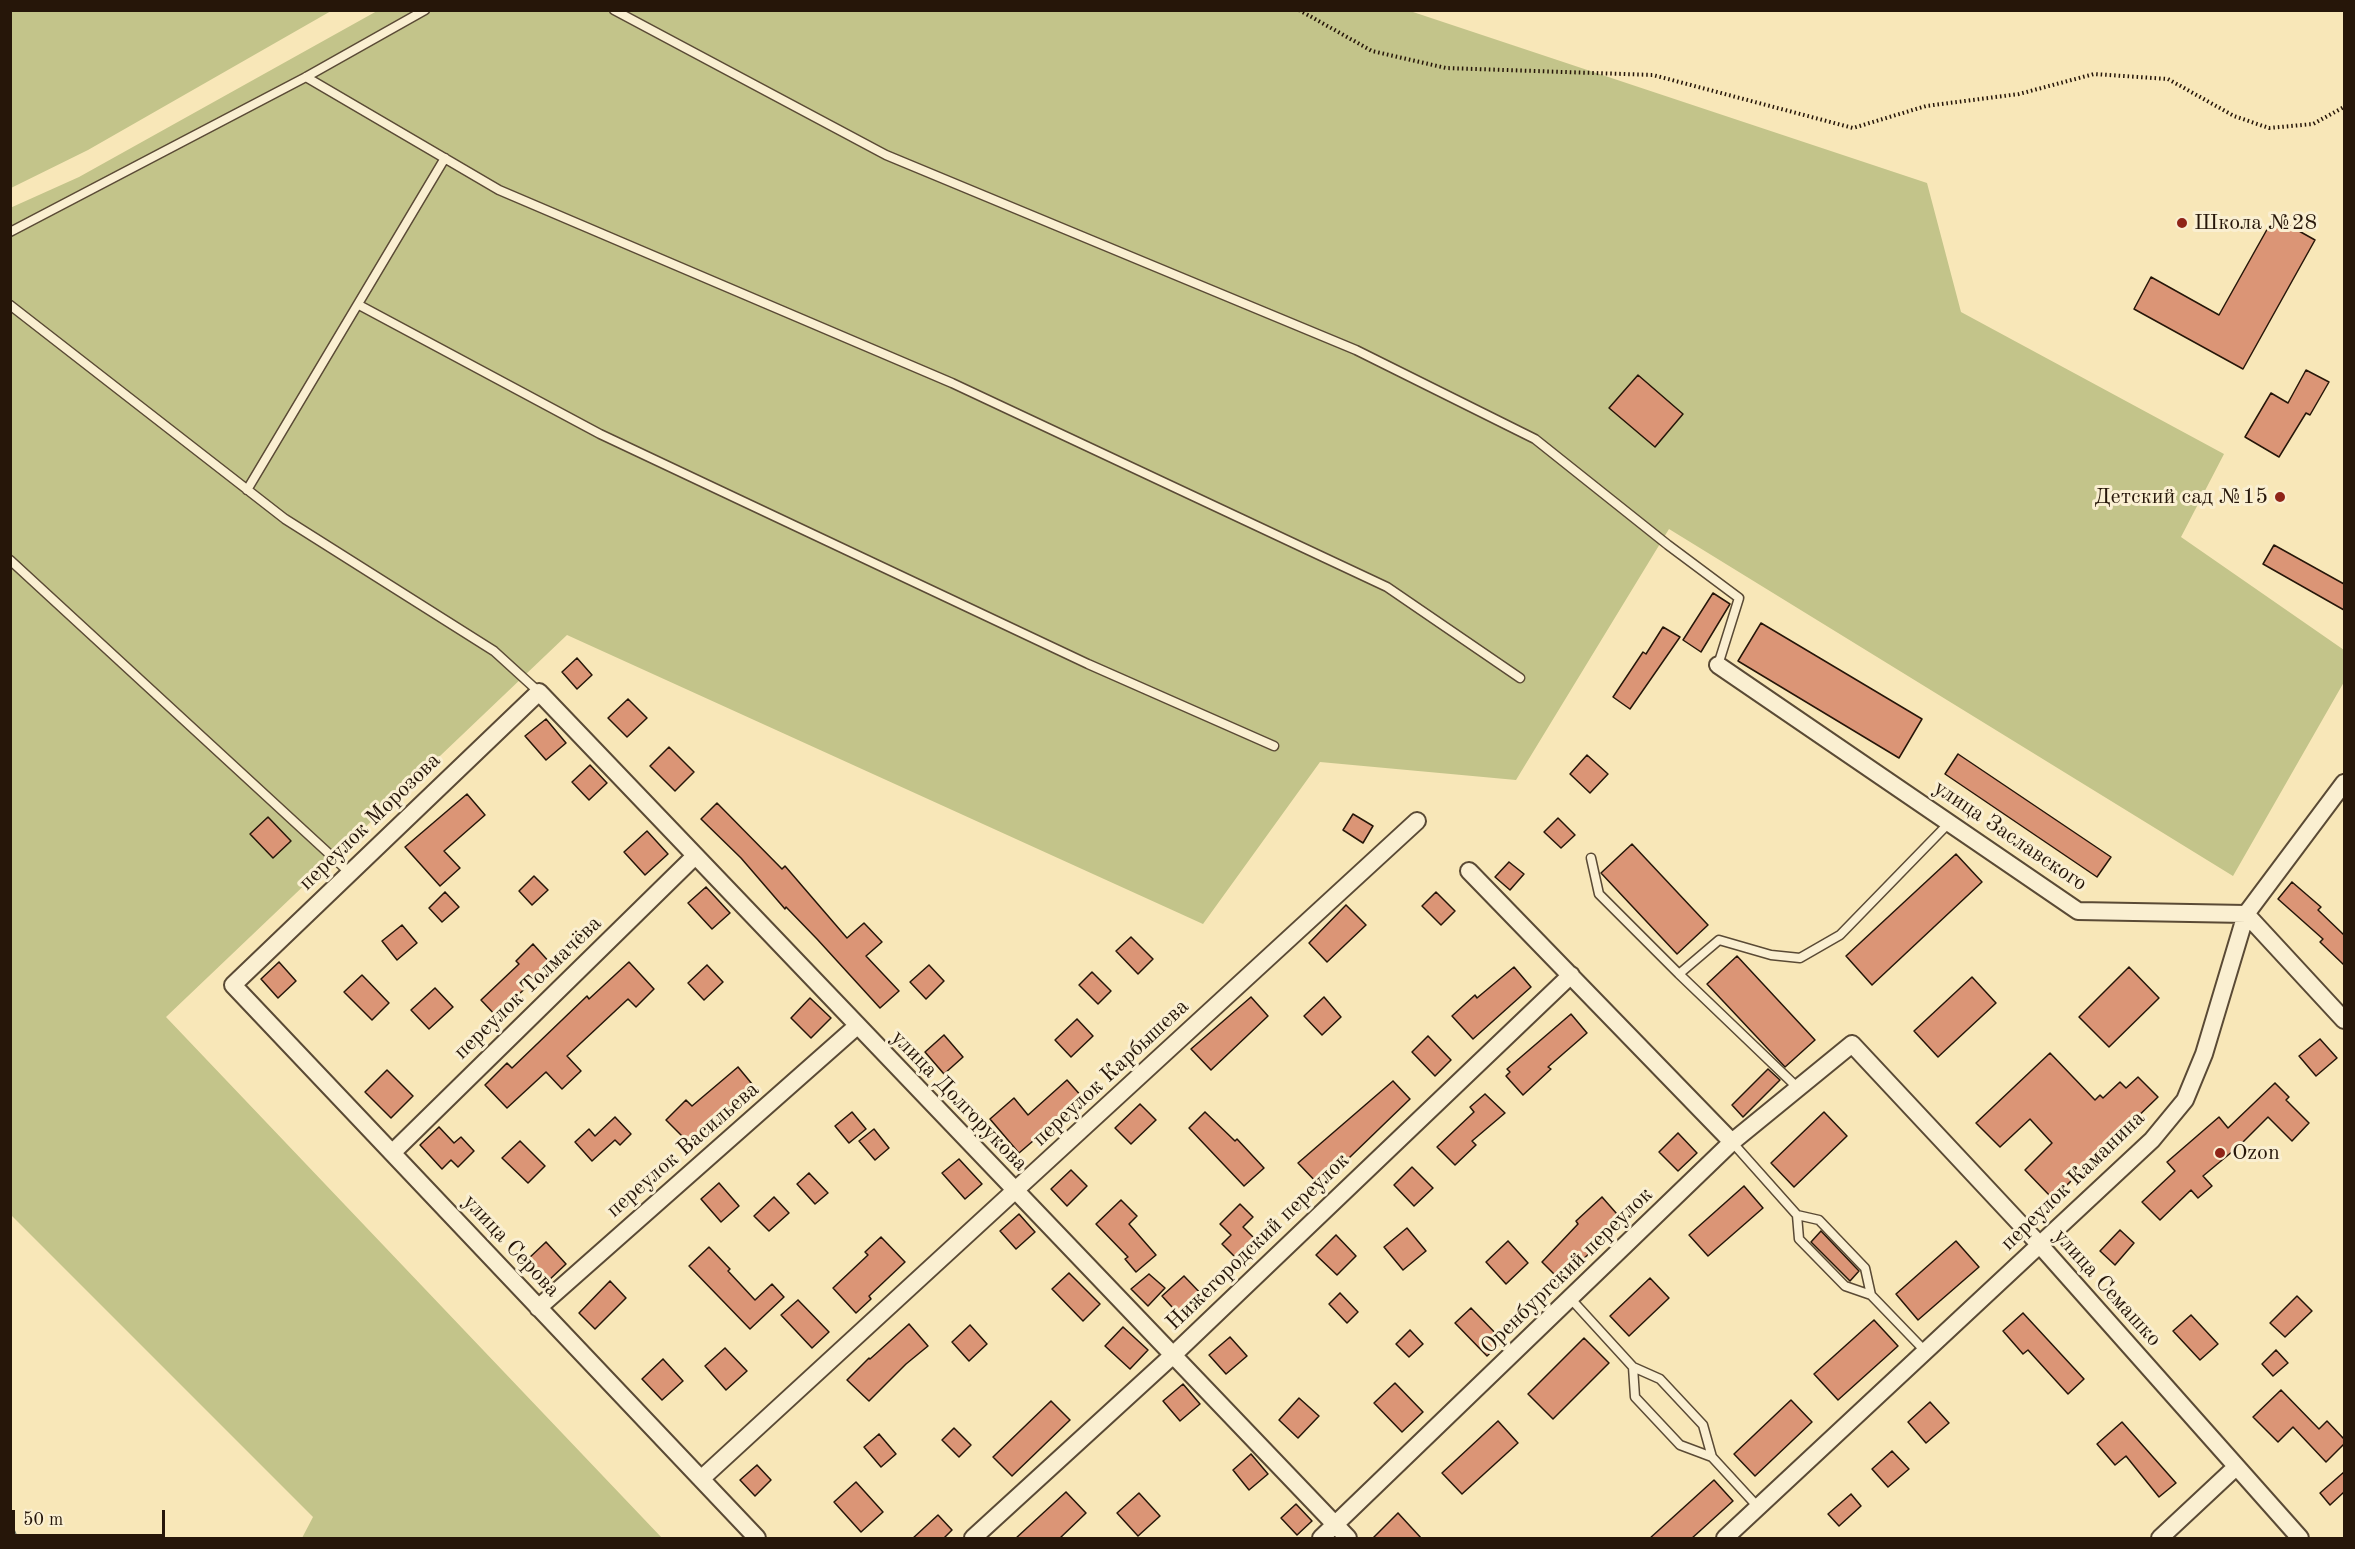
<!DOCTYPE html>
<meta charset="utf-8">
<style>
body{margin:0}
#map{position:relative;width:2355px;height:1549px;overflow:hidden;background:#f8e7b8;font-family:"Old Standard TT",serif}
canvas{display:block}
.frame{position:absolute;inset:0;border:12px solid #261609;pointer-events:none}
.scale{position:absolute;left:12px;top:1510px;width:153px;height:27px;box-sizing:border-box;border:3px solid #261609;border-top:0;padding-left:8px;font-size:18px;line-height:21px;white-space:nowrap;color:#261609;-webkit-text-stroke:4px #faefd1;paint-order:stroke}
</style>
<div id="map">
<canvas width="2355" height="1549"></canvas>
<div class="frame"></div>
<div class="scale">50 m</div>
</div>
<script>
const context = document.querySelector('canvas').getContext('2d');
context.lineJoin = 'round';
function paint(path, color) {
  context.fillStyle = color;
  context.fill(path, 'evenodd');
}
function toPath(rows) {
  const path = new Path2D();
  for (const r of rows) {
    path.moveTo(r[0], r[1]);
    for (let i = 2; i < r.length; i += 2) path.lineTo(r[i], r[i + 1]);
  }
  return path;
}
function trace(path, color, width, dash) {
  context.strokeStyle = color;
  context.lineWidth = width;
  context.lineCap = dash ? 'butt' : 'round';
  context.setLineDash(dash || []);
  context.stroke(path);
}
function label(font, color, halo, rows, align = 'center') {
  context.font = font + ' "Old Standard TT",serif';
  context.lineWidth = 6;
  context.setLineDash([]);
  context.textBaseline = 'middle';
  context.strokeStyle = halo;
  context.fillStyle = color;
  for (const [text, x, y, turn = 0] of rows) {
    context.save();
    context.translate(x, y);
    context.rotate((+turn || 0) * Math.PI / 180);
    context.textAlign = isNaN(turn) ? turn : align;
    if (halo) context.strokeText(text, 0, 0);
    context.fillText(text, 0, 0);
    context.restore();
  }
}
paint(toPath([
 [11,10,331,10,331,11,88,150,11,188],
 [377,11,1410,11,1927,183,1961,312,2224,454,2181,537,2344,650,2344,682,2233,876,1669,529,1516,780,1320,762,1203,924,567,635,166,1017,662,1538,302,1538,313,1517,11,1215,10,208,79,177]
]), '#c3c48a');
trace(toPath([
 [10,1526,15,1538]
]), '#6d7b6e', 6);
const building = toPath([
 [2274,217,2315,240,2243,369,2134,309,2151,277,2219,315,2274,217],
 [2306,370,2329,382,2310,415,2306,413,2279,457,2245,437,2271,393,2288,403,2306,370],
 [1638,375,1683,414,1655,447,1609,408,1638,375],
 [2274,545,2344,584,2344,610,2263,564,2274,545],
 [1713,593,1730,604,1701,652,1683,640,1713,593],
 [1761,623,1922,719,1899,758,1738,661,1761,623],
 [1663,627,1680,637,1630,709,1613,697,1643,652,1646,654,1663,627],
 [577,658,592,675,577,689,562,672,577,658],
 [628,699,647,718,627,737,608,718,628,699],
 [546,719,566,743,546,760,525,736,546,719],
 [669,747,694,772,675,791,650,766,669,747],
 [1958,754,2111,857,2097,877,1945,774,1958,754],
 [1587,755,1608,774,1590,793,1570,774,1587,755],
 [590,765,607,783,589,800,572,782,590,765],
 [467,794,485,815,444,851,460,868,440,886,405,847,467,794],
 [717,803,782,869,785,866,847,938,864,923,882,942,866,956,899,991,880,1008,817,939,786,907,785,909,741,858,701,819,717,803],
 [1353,814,1373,826,1363,843,1343,830,1353,814],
 [268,817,291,841,273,858,250,834,268,817],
 [1558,818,1575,835,1561,848,1544,832,1558,818],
 [647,831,668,854,645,875,624,852,647,831],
 [1632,844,1708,925,1677,954,1601,873,1632,844],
 [1956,854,1982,882,1872,985,1846,956,1956,854],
 [1509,862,1524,874,1510,890,1495,877,1509,862],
 [534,876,548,890,532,905,519,891,534,876],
 [2292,882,2321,907,2318,910,2344,935,2344,965,2320,942,2323,939,2278,899,2292,882],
 [706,887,730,913,712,929,688,903,706,887],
 [445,892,459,907,442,922,429,908,445,892],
 [1436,892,1455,911,1441,925,1422,906,1436,892],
 [1346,905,1366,925,1327,962,1309,943,1346,905],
 [402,925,417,943,397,960,382,941,402,925],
 [1131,937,1153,959,1138,974,1116,951,1131,937],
 [533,944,551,964,517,996,519,999,498,1018,481,1000,519,964,516,961,533,944],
 [1737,956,1815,1040,1785,1067,1707,984,1737,956],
 [279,962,296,981,278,998,261,979,279,962],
 [629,962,654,989,636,1007,628,999,567,1056,581,1071,562,1089,546,1072,507,1108,485,1085,507,1063,512,1068,587,996,589,999,629,962],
 [707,965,723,982,704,1000,688,983,707,965],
 [929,965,944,981,926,999,910,982,929,965],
 [1514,967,1531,987,1473,1039,1452,1016,1475,995,1477,998,1514,967],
 [2129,967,2159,998,2109,1047,2079,1017,2129,967],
 [1092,972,1111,991,1098,1004,1079,985,1092,972],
 [362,975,389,1003,372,1020,344,992,362,975],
 [1972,977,1996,1003,1938,1057,1914,1031,1972,977],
 [435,988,453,1007,429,1029,411,1010,435,988],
 [1251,997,1268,1016,1211,1070,1191,1049,1251,997],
 [1324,997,1341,1017,1322,1035,1304,1016,1324,997],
 [810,998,831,1018,811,1038,791,1018,810,998],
 [1571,1014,1587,1033,1548,1067,1551,1069,1523,1095,1506,1076,1510,1072,1507,1069,1571,1014],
 [1077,1019,1093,1036,1071,1057,1055,1040,1077,1019],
 [944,1035,963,1057,944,1074,925,1052,944,1035],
 [1428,1036,1451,1060,1435,1076,1412,1052,1428,1036],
 [2320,1039,2337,1058,2316,1076,2299,1056,2320,1039],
 [2050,1053,2095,1100,2100,1095,2103,1098,2120,1082,2126,1088,2138,1077,2158,1097,2129,1125,2134,1130,2086,1176,2081,1171,2053,1199,2025,1170,2052,1143,2030,1119,2000,1147,1976,1123,2050,1053],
 [738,1067,757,1090,734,1110,731,1105,691,1145,666,1120,686,1100,692,1106,738,1067],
 [1768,1069,1780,1080,1743,1117,1732,1105,1768,1069],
 [387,1070,413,1096,391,1118,365,1092,387,1070],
 [1067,1080,1083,1098,1019,1153,990,1119,1014,1098,1028,1115,1067,1080],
 [1393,1081,1410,1099,1320,1186,1298,1163,1393,1081],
 [2275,1083,2289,1097,2286,1100,2309,1123,2292,1141,2268,1117,2239,1146,2203,1176,2212,1186,2198,1198,2191,1190,2160,1220,2142,1202,2175,1171,2167,1162,2219,1117,2228,1128,2275,1083],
 [1485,1094,1505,1113,1472,1141,1476,1145,1455,1165,1437,1147,1474,1112,1470,1107,1485,1094],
 [1140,1104,1156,1120,1131,1144,1115,1128,1140,1104],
 [852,1112,866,1129,849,1143,835,1126,852,1112],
 [1205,1112,1235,1141,1237,1139,1264,1168,1244,1186,1189,1128,1205,1112],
 [1824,1112,1847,1136,1794,1187,1771,1163,1824,1112],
 [615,1117,631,1134,620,1145,615,1140,592,1161,575,1142,589,1129,595,1136,615,1117],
 [439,1127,454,1143,461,1137,474,1151,458,1167,451,1160,442,1169,420,1145,439,1127],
 [874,1129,889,1148,875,1160,859,1141,874,1129],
 [1678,1133,1697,1153,1678,1171,1659,1152,1678,1133],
 [520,1141,545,1166,528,1183,502,1158,520,1141],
 [959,1159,982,1184,965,1199,942,1173,959,1159],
 [1412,1167,1433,1188,1414,1206,1394,1185,1412,1167],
 [1071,1170,1087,1186,1067,1206,1051,1189,1071,1170],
 [809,1173,828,1193,815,1204,797,1184,809,1173],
 [719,1183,739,1206,721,1222,701,1199,719,1183],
 [1744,1186,1763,1208,1708,1256,1689,1235,1744,1186],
 [774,1197,789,1213,769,1231,754,1216,774,1197],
 [1602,1197,1624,1222,1581,1261,1584,1264,1564,1284,1542,1262,1578,1224,1576,1221,1602,1197],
 [1121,1200,1137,1216,1129,1224,1156,1255,1136,1272,1125,1259,1128,1257,1096,1224,1121,1200],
 [1240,1204,1253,1217,1243,1227,1259,1243,1240,1262,1222,1244,1231,1235,1220,1224,1240,1204],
 [1019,1214,1035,1232,1016,1249,1000,1231,1019,1214],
 [1407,1228,1426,1251,1403,1270,1384,1247,1407,1228],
 [2120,1230,2134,1243,2115,1265,2100,1251,2120,1230],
 [1821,1231,1859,1271,1850,1281,1811,1242,1821,1231],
 [1336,1235,1356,1256,1337,1275,1316,1255,1336,1235],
 [881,1237,905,1262,869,1296,871,1299,856,1313,833,1288,868,1255,865,1252,881,1237],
 [1508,1241,1528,1263,1506,1284,1486,1262,1508,1241],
 [1956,1241,1979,1267,1918,1320,1896,1294,1956,1241],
 [546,1242,566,1264,548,1281,527,1260,546,1242],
 [709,1247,730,1269,728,1271,755,1300,772,1284,784,1297,750,1329,689,1266,709,1247],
 [1069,1273,1100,1304,1083,1321,1052,1289,1069,1273],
 [1149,1274,1165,1288,1148,1306,1131,1289,1149,1274],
 [1184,1276,1205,1298,1183,1319,1162,1296,1184,1276],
 [1650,1278,1669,1298,1629,1336,1610,1316,1650,1278],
 [610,1281,626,1298,595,1329,579,1313,610,1281],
 [1340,1293,1358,1312,1347,1323,1329,1304,1340,1293],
 [2297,1296,2312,1311,2285,1337,2270,1323,2297,1296],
 [798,1300,829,1332,812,1348,781,1315,798,1300],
 [1471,1308,1503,1341,1487,1356,1455,1323,1471,1308],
 [2023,1313,2084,1379,2068,1394,2028,1350,2023,1354,2003,1331,2023,1313],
 [2191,1315,2218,1344,2200,1360,2173,1331,2191,1315],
 [1874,1320,1898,1346,1838,1400,1814,1374,1874,1320],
 [909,1324,928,1346,906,1364,869,1401,847,1380,869,1358,870,1359,909,1324],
 [970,1325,987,1344,969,1361,952,1342,970,1325],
 [1123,1327,1148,1350,1130,1369,1105,1346,1123,1327],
 [1410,1330,1423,1344,1409,1357,1396,1344,1410,1330],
 [1230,1337,1247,1356,1226,1374,1209,1355,1230,1337],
 [1584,1338,1609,1363,1553,1419,1528,1394,1584,1338],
 [725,1348,747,1371,726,1390,705,1366,725,1348],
 [2276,1350,2288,1363,2273,1376,2262,1364,2276,1350],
 [663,1359,683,1381,662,1400,642,1379,663,1359],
 [1395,1383,1423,1412,1402,1432,1374,1403,1395,1383],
 [1183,1384,1200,1404,1180,1421,1163,1401,1183,1384],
 [2281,1390,2319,1429,2327,1421,2344,1439,2344,1444,2326,1462,2293,1427,2278,1442,2253,1417,2281,1390],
 [1299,1398,1319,1416,1298,1438,1279,1420,1299,1398],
 [1791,1400,1812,1422,1755,1476,1734,1454,1791,1400],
 [1051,1401,1070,1420,1012,1476,993,1457,1051,1401],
 [1930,1402,1949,1423,1926,1443,1908,1422,1930,1402],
 [1498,1421,1518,1443,1462,1494,1442,1473,1498,1421],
 [2122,1422,2176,1483,2159,1497,2126,1456,2115,1465,2097,1444,2122,1422],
 [954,1428,971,1445,959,1457,942,1440,954,1428],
 [879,1434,896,1454,881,1467,864,1447,879,1434],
 [1892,1451,1909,1469,1888,1487,1872,1469,1892,1451],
 [1251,1454,1268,1474,1249,1490,1233,1470,1251,1454],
 [757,1465,771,1480,755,1496,740,1480,757,1465],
 [2344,1472,2344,1492,2330,1505,2320,1493,2344,1472],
 [1714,1480,1733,1501,1691,1539,1649,1539,1714,1480],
 [856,1482,883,1512,861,1532,834,1502,856,1482],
 [1066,1492,1086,1513,1059,1539,1015,1539,1066,1492],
 [1139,1493,1160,1516,1138,1536,1117,1513,1139,1493],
 [1851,1494,1861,1506,1839,1526,1828,1514,1851,1494],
 [1296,1504,1312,1521,1297,1535,1281,1518,1296,1504],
 [1398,1513,1422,1539,1372,1539,1398,1513],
 [938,1515,952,1530,943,1539,912,1539,938,1515]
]);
paint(building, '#db9576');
trace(building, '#261609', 1.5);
const lane = toPath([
 [614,10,886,155,1356,350,1535,439,1668,545,1739,598,1718,665],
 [306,77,499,190,952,383,1387,587,1520,678],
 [10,232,306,77,425,10],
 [10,305,285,519,494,651,539,692],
 [359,305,600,434,1088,664,1274,746],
 [247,490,445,158],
 [10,560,350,873],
 [1591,858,1599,894,1679,974,1719,940,1771,955,1800,958,1840,935,1949,823],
 [1679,974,1798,1088],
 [1732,1142,1797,1215,1799,1239,1845,1286,1871,1295,1926,1352],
 [1797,1215,1819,1220,1865,1268,1871,1295],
 [1570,1298,1633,1367,1635,1397,1680,1445,1712,1457,1758,1507],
 [1633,1367,1660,1379,1703,1425,1712,1457]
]);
const street = toPath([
 [1718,665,2078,911,2246,914,2344,1020],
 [1469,871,1732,1142],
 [392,1153,695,856],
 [538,1308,857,1026],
 [701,1479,1417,821],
 [757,1538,233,985,539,692,1348,1538],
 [973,1538,1172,1356,1571,975],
 [1321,1538,1732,1142,1852,1044,2039,1244,2300,1538],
 [1725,1538,2152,1140,2185,1100,2204,1054,2246,914,2344,783],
 [2160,1538,2236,1467]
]);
trace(lane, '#5a4a35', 11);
trace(street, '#5a4a35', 20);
trace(toPath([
 [1299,10,1372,51,1446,68,1653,75,1853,128,1926,106,2019,94,2094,74,2168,79,2234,116,2269,128,2313,124,2344,107]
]), '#261609', 4, [1.5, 3]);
trace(lane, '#faefd1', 8);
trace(street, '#faefd1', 16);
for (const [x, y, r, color] of [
 [2182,223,6,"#8f2418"],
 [2280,497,6,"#8f2418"],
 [2220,1153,6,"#8f2418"]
]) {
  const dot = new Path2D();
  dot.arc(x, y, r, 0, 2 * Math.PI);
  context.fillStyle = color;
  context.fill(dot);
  trace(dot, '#faefd1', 2);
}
label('22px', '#261609', '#faefd1', [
 ["Школа №28",2194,223],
 ["Детский сад №15",2268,497,"right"],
 ["Ozon",2232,1153]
], 'left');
label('22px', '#261609', '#faefd1', [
 ["переулок Морозова",370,822,-44],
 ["улица Заславского",2010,836,34],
 ["переулок Толмачёва",528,988,-44],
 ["переулок Карбышева",1111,1073,-43],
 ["улица Долгорукова",959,1101,46],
 ["переулок Васильева",683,1150,-41],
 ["переулок Каманина",2073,1181,-44],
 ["Нижегородский переулок",1258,1242,-44],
 ["улица Серова",511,1246,47],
 ["Оренбургский переулок",1567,1271,-44],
 ["улица Семашко",2107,1288,48]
]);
</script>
